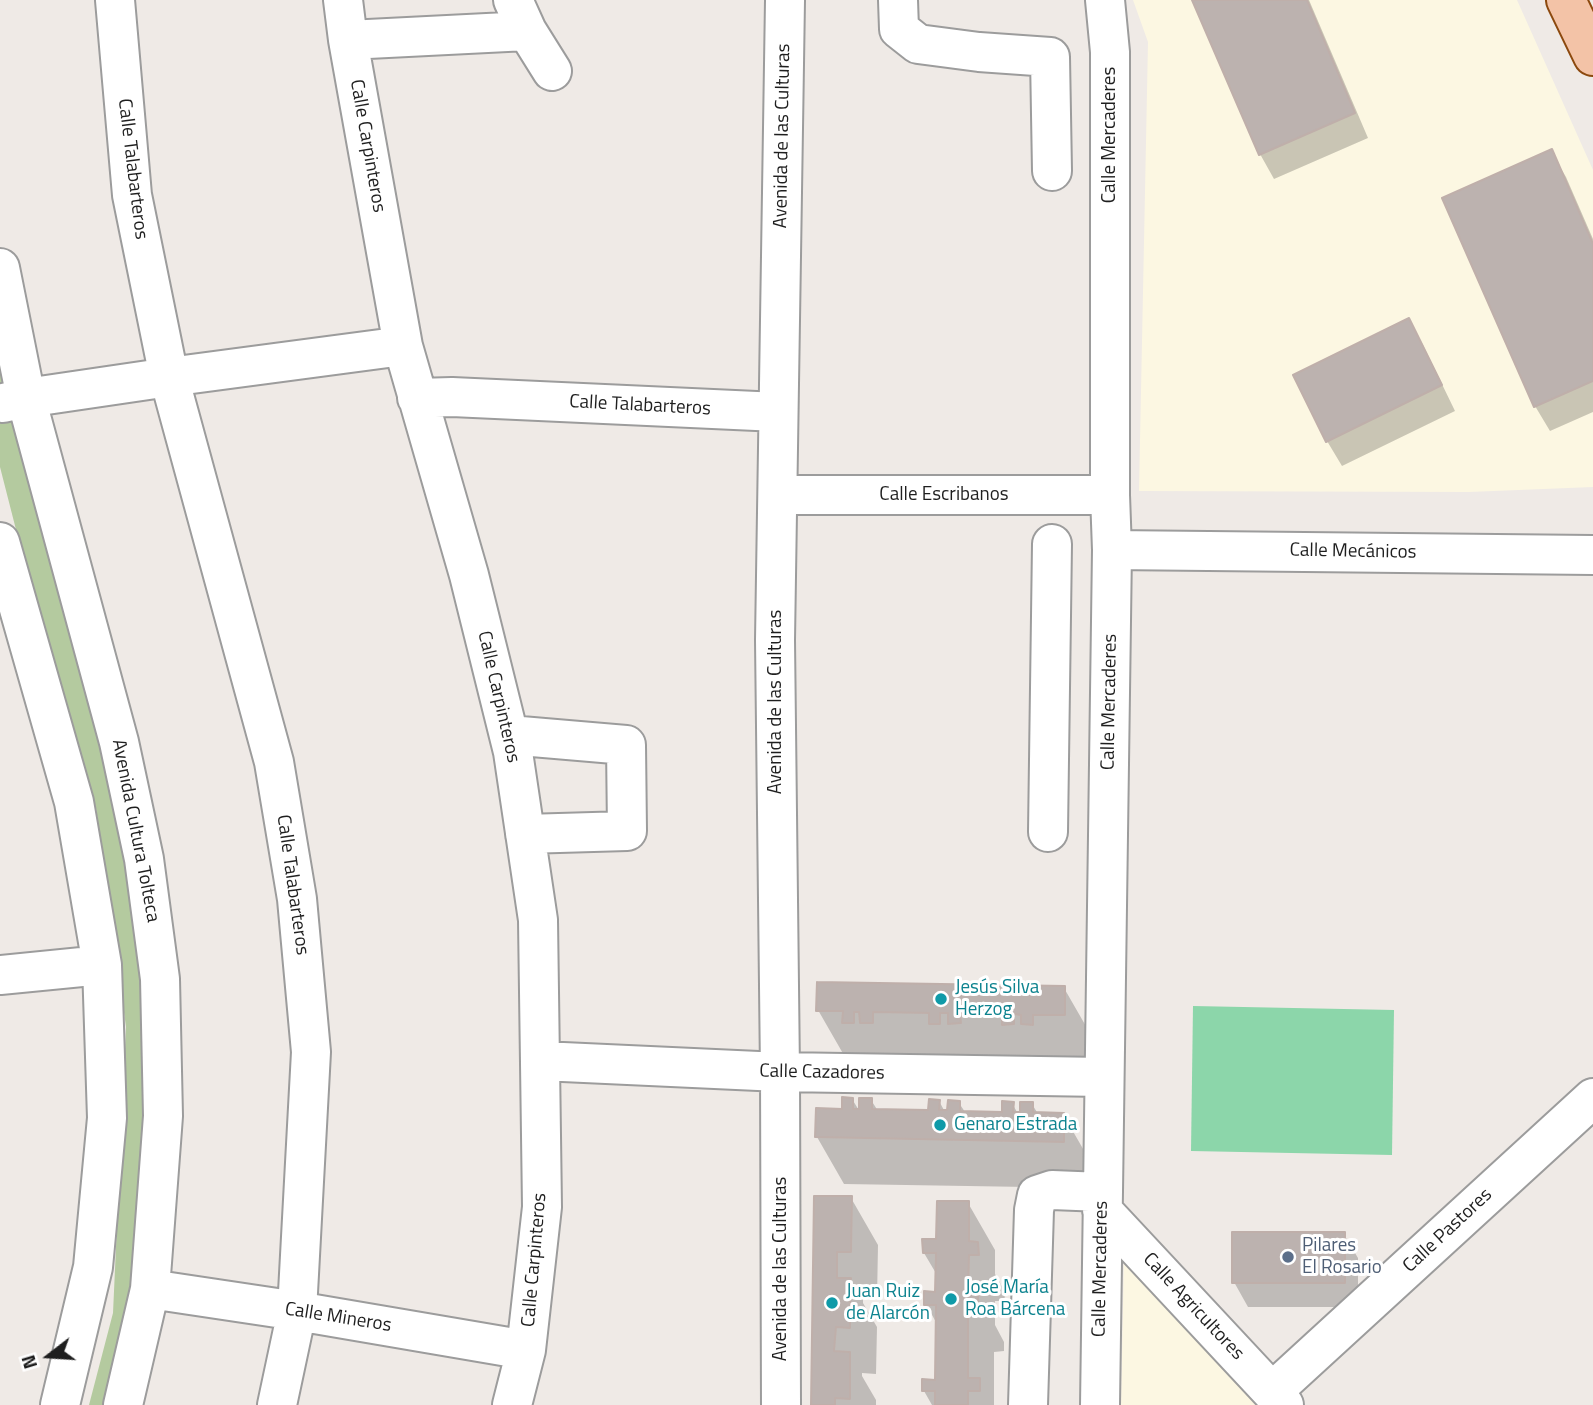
<!DOCTYPE html>
<meta charset="utf-8">
<style>
body{margin:0}
#map{position:relative;width:1593px;height:1405px;overflow:hidden;background:#efeae6;font-family:"Titillium Web",sans-serif}
canvas{display:block}
.north{position:absolute;left:14px;top:1321px;width:70px;height:70px;-webkit-text-stroke:5px #fff;paint-order:stroke;rotate:253deg;font-size:19px;font-weight:700;line-height:28px;text-align:center;color:#1f1f1f}
.north::after{content:'';display:block;margin:auto;width:24px;height:32px;background:#1f1f1f;clip-path:polygon(50% 0,100% 100%,50% 72%,0 100%)}
</style>
<div id="map">
<canvas width="1593" height="1405"></canvas>
<div class="north">N</div>
</div>
<script>
const context = document.querySelector('canvas').getContext('2d');
context.lineJoin = 'round';
function paint(path, color) {
  context.fillStyle = color;
  context.fill(path, 'evenodd');
}
function toPath(rows) {
  const path = new Path2D();
  for (const r of rows) {
    path.moveTo(r[0], r[1]);
    for (let i = 2; i < r.length; i += 2) path.lineTo(r[i], r[i + 1]);
  }
  return path;
}
function trace(path, color, width, dash) {
  context.strokeStyle = color;
  context.lineWidth = width;
  context.lineCap = dash ? 'butt' : 'round';
  context.setLineDash(dash || []);
  context.stroke(path);
}
function label(font, color, halo, rows, align = 'center') {
  context.font = font + ' "Titillium Web",sans-serif';
  context.lineWidth = 6;
  context.setLineDash([]);
  context.textBaseline = 'middle';
  context.strokeStyle = halo;
  context.fillStyle = color;
  for (const [text, x, y, turn = 0] of rows) {
    context.save();
    context.translate(x, y);
    context.rotate((+turn || 0) * Math.PI / 180);
    context.textAlign = isNaN(turn) ? turn : align;
    if (halo) context.strokeText(text, 0, 0);
    context.fillText(text, 0, 0);
    context.restore();
  }
}
paint(toPath([
 [1133,0,1517,0,1593,170,1593,487,1469,492,1139,491,1148,42],
 [1124,1257,1257,1405,1121,1405]
]), '#fcf7e2');
paint(toPath([
 [0,358,119,821,145,992,147,1164,136,1272,110,1405,89,1405,113,1313,126,1027,96,808,35,604,0,467]
]), '#b4ca9f');
paint(toPath([
 [1193,1006,1394,1010,1392,1155,1191,1151]
]), '#8cd6aa');
paint(toPath([
 [1194,0,1309,0,1368,138,1274,179,1260,154],
 [1551,152,1566,177,1593,239,1593,412,1550,431,1535,406],
 [1409,320,1423,345,1455,411,1342,466,1327,441,1296,376],
 [1064,988,1091,1035,1091,1062,845,1057,818,1010],
 [852,1099,860,1112,871,1100,878,1111,930,1112,939,1101,945,1112,959,1103,965,1112,1004,1114,1012,1103,1018,1114,1032,1104,1038,1114,1063,1114,1090,1161,1090,1188,844,1184,817,1137,844,1110],
 [816,1197,851,1198,878,1245,877,1299,863,1298,863,1303,877,1327,876,1374,862,1373,862,1376,876,1400,876,1405,813,1405],
 [968,1203,995,1250,995,1274,1004,1290,1005,1301,995,1301,995,1325,1004,1342,1004,1351,994,1352,994,1405,932,1405,924,1391,937,1382,937,1324,926,1304,937,1293,937,1275,924,1253,938,1241],
 [1343,1233,1358,1258,1358,1307,1248,1307,1234,1282]
]), '#0003');
const building = toPath([
 [1192,0,1307,0,1355,113,1259,155,1192,0],
 [1552,149,1593,244,1593,381,1534,407,1442,198,1552,149],
 [1409,318,1442,385,1326,442,1293,375,1409,318],
 [817,982,1065,986,1065,1015,1033,1015,1033,1025,1021,1024,1021,1015,1014,1014,1014,1024,1002,1025,1002,1014,960,1013,961,1023,948,1024,948,1013,940,1013,940,1024,929,1024,929,1013,873,1012,873,1023,860,1023,859,1012,854,1012,854,1023,842,1023,843,1011,816,1011,817,982],
 [842,1097,853,1098,853,1109,859,1109,859,1098,872,1098,872,1109,928,1110,929,1099,940,1100,939,1110,947,1110,948,1100,960,1101,960,1111,1002,1112,1002,1101,1014,1102,1013,1112,1020,1112,1020,1102,1033,1102,1033,1112,1064,1113,1064,1142,815,1137,816,1108,842,1109,842,1097],
 [814,1196,852,1196,851,1252,837,1252,837,1278,851,1278,850,1328,836,1327,834,1351,850,1352,850,1399,835,1398,835,1405,811,1405,814,1196],
 [937,1201,969,1201,969,1241,978,1242,979,1255,969,1255,968,1293,978,1293,978,1305,968,1305,968,1378,980,1378,980,1391,968,1391,968,1405,935,1405,935,1391,922,1391,922,1379,935,1380,936,1305,924,1305,924,1291,935,1292,936,1253,923,1253,922,1239,936,1239,937,1201],
 [1232,1232,1345,1232,1345,1283,1232,1283,1232,1232]
]);
paint(building, '#bcb2af');
trace(building, '#bfafaa', 2);
const minor = toPath([
 [115,0,132,195,169,377,274,762,297,899,311,1052,297,1311,277,1405],
 [343,0,348,40,403,346,469,575,513,752,538,920,542,1207,526,1350,512,1405],
 [513,0,527,31,552,71],
 [898,0,899,29,918,44,979,52,1050,57,1052,171],
 [348,40,527,31],
 [0,268,26,398,119,742,144,859,160,979,163,1116,150,1289,123,1405],
 [417,398,452,397,778,412],
 [3,403,26,398,169,377,403,346],
 [778,495,1110,495],
 [0,542,74,802,102,965,107,1118,93,1267,60,1405],
 [1112,550,1593,555],
 [509,735,626,745,627,831,525,834],
 [1048,832,1052,544],
 [0,975,102,965],
 [541,1061,780,1072,1104,1077],
 [1102,1210,1284,1405],
 [150,1289,297,1311,526,1350],
 [1272,1392,1593,1098],
 [781,1405,780,1072,775,640,785,0],
 [1028,1405,1034,1210,1037,1195,1052,1190,1102,1192],
 [1100,1405,1112,550,1110,495,1110,52,1105,0]
]);
const major = toPath([
 [1566,0,1593,56]
]);
trace(minor, '#9c9c9c', 42);
trace(major, '#8c490e', 42);
trace(minor, '#fff', 38);
trace(major, '#f3c3a7', 38);
for (const [x, y, r, color] of [
 [941,999,7,"#0f9aa8"],
 [940,1125,7,"#0f9aa8"],
 [1288,1257,7,"#5c6f8a"],
 [951,1299,7,"#0f9aa8"],
 [832,1303,7,"#0f9aa8"]
]) {
  const dot = new Path2D();
  dot.arc(x, y, r, 0, 2 * Math.PI);
  context.fillStyle = color;
  context.fill(dot);
  trace(dot, '#fff', 2.5);
}
label('19px', '#1f1f1f', '#fff', [
 ["Calle Mercaderes",1110,135,-90],
 ["Avenida de las Culturas",783,136,-89],
 ["Calle Carpinteros",367,146,80],
 ["Calle Talabarteros",132,169,83],
 ["Calle Talabarteros",640,406,3],
 ["Calle Escribanos",944,495],
 ["Calle Mecánicos",1353,552,1],
 ["Calle Carpinteros",498,697,77],
 ["Avenida de las Culturas",776,702,-90],
 ["Calle Mercaderes",1110,702,-89],
 ["Avenida Cultura Tolteca",135,831,79],
 ["Calle Talabarteros",292,885,82],
 ["Calle Cazadores",822,1073,1],
 ["Calle Pastores",1448,1231,-43],
 ["Calle Carpinteros",535,1260,-85],
 ["Avenida de las Culturas",781,1269,-90],
 ["Calle Mercaderes",1101,1269,-89],
 ["Calle Agricultores",1193,1307,47],
 ["Calle Mineros",338,1318,9]
]);
label('19px', '#0d838f', '#fff', [
 ["Jesús Silva",955,988],
 ["Herzog",955,1010],
 ["Genaro Estrada",954,1125],
 ["José María",965,1288],
 ["Roa Bárcena",965,1310],
 ["Juan Ruiz",846,1292],
 ["de Alarcón",846,1314]
], 'left');
label('19px', '#4e5e75', '#fff', [
 ["Pilares",1302,1246],
 ["El Rosario",1302,1268]
], 'left');
</script>
